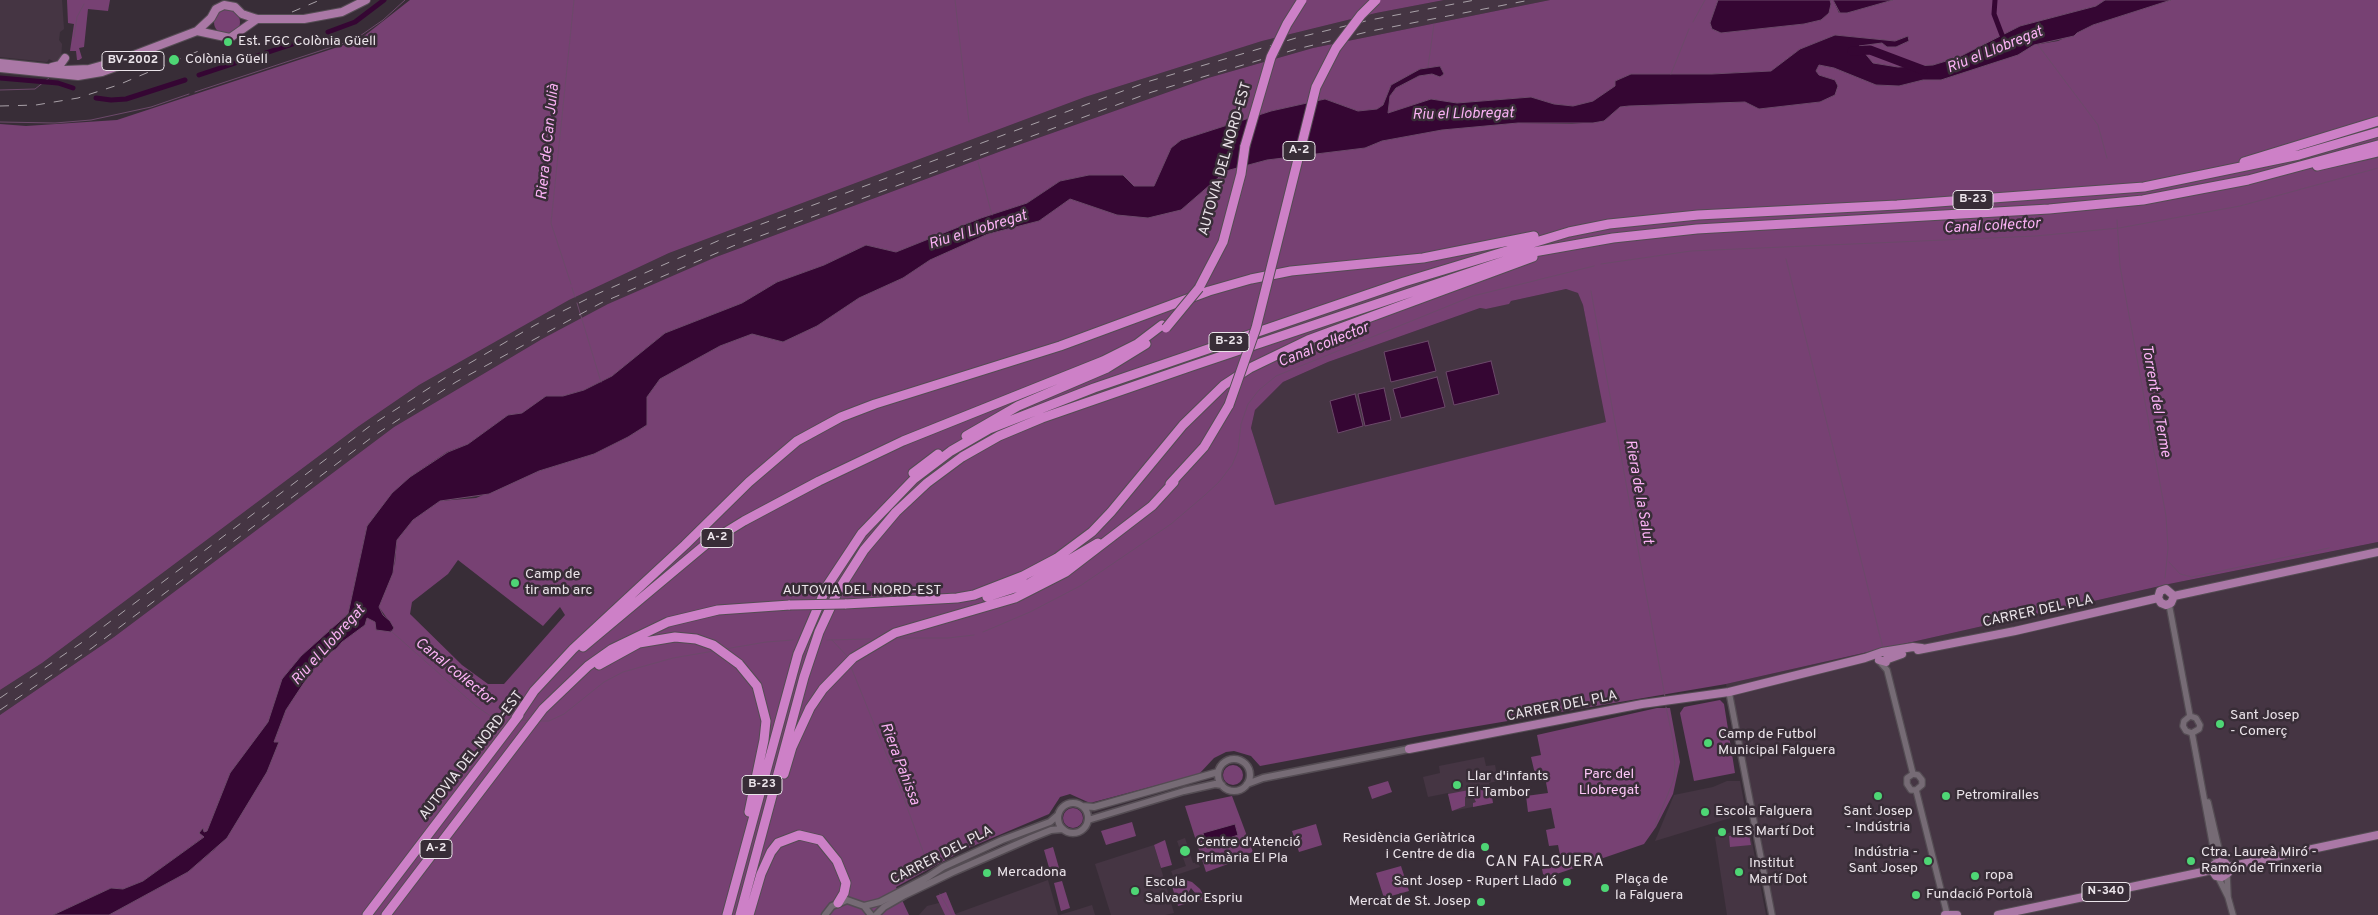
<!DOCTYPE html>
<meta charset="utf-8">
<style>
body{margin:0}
canvas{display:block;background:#382d37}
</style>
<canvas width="2378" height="915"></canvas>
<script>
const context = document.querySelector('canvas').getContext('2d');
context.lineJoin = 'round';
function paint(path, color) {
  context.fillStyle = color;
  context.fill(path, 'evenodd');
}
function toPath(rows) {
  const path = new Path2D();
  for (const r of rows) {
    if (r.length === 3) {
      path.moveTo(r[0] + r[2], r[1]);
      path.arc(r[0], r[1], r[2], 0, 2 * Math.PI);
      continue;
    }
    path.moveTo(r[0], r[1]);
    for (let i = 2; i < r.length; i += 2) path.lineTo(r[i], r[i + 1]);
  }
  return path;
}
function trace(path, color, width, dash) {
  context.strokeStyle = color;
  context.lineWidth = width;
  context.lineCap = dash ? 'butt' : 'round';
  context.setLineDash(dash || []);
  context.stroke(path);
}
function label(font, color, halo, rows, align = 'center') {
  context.font = font + ' Overpass,sans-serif';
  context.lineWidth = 5;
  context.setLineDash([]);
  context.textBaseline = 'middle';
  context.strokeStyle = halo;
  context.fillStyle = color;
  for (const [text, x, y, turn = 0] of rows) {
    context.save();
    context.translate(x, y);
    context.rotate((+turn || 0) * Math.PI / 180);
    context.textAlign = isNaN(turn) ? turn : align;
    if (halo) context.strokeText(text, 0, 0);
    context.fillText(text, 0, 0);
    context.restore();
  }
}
paint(toPath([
 [0,0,62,0,64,29,60,32,59,40,62,44,61,61,55,62,49,59,47,62,0,57],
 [1444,0,1550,0,1313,48,1208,78,1004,150,716,257,542,339,394,427,114,637,0,715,0,690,42,663,121,604,359,426,419,385,569,300,669,253,1085,97,1262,41,1376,13],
 [1566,289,1579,293,1583,305,1607,422,1275,505,1251,428,1255,410,1283,382,1328,362,1480,308,1486,309,1508,304,1511,301],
 [2378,542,2378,915,1772,915,1726,684,2169,584],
 [1484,757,1486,766,1495,765,1498,781,1489,783,1493,803,1452,811,1448,793,1428,797,1423,777,1440,773,1439,766],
 [1727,781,1740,781,1745,808,1740,815,1655,841,1674,795,1713,787],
 [1745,828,1750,832,1766,915,1727,915,1715,837],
 [1185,838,1193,863,1198,862,1200,867,1173,876,1171,871,1186,866,1177,841],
 [1154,845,1174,913,1165,915,1111,915,1095,864],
 [1048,880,1058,915,919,915,927,906,939,903,936,896,946,892,955,914],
 [1092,905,1095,915,1059,915,1073,911]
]), '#453543');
paint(toPath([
 [67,0,110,0,108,11,88,9,84,47,79,48,82,58,79,60,77,60,76,51,70,51,74,24,68,23],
 [410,0,1444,0,1376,13,1262,41,1085,97,669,253,569,300,419,385,359,426,121,604,42,663,0,690,0,124,26,126,117,120,359,40],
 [1550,0,1718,0,1710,23,1712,29,1721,33,1804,24,1821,20,1829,13,1830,0,1833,0,1839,13,1847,13,1893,0,2105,0,2096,6,2020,26,1959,57,1933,65,1898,67,1873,63,1858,46,1882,43,1887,47,1896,47,1909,41,1908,36,1895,41,1835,35,1800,49,1771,71,1712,74,1631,74,1615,81,1615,86,1593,102,1573,106,1554,104,1530,97,1457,103,1431,99,1388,113,1390,96,1396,88,1419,76,1432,74,1440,77,1444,74,1440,66,1420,69,1391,85,1383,105,1377,109,1358,111,1325,99,1271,111,1181,140,1171,148,1154,186,1134,186,1123,175,1089,175,1060,181,1027,203,981,218,896,252,866,245,824,265,777,282,742,303,665,333,612,376,584,390,563,396,546,396,522,414,508,415,468,444,447,452,410,477,392,494,367,526,348,614,301,656,282,679,269,722,230,773,207,831,204,832,203,828,199,833,205,836,143,881,123,889,111,888,53,915,0,915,0,715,114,637,394,427,542,339,608,304,716,257,1004,150,1208,78,1313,48],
 [2171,0,2378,0,2378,542,2169,584,1726,684,1425,735,1260,766,1251,756,1234,751,1226,752,1214,758,1199,774,1090,803,1070,794,1060,797,1049,814,966,849,896,887,909,915,109,915,188,872,215,849,279,742,274,742,286,710,296,692,325,655,336,649,342,642,365,625,367,618,375,622,376,627,391,632,394,628,379,607,395,563,397,540,413,520,440,501,476,498,539,471,594,454,628,437,647,425,647,397,660,379,720,346,752,334,783,342,817,326,859,298,903,278,930,260,988,234,1039,221,1070,199,1117,215,1181,210,1226,171,1267,160,1365,148,1382,141,1441,130,1518,123,1572,124,1604,121,1620,107,1629,106,1745,102,1759,109,1820,102,1835,95,1835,80,1819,75,1816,71,1819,65,1834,68,1876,85,1899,86,1923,80,1941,80,2017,55,2034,45,2058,41,2093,25],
 [1566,289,1578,293,1583,305,1606,422,1275,505,1251,428,1255,410,1283,382,1328,362,1480,308,1486,309,1509,304,1511,301],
 [458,560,543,626,560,607,565,615,504,684,488,684,462,665,410,614,412,602,448,574],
 [227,22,13],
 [1720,700,1724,704,1735,773,1694,781,1680,713,1684,707],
 [1657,708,1670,708,1680,762,1673,794,1656,827,1644,844,1548,877,1543,874,1542,869,1562,865,1558,845,1549,846,1546,830,1555,828,1551,808,1528,812,1526,796,1548,793,1544,772,1535,774,1531,757,1541,755,1537,735],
 [1233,775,10],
 [1388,781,1392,792,1372,799,1368,787],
 [1490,786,1493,803,1473,807,1473,803,1476,802,1473,796,1476,791],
 [1469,790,1470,794,1465,797,1465,806,1452,811,1448,794],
 [1232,796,1253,852,1228,860,1228,864,1206,872,1185,806],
 [1073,818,10],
 [1132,822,1136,836,1106,845,1101,831],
 [1316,824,1322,845,1299,852,1292,831],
 [1749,834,1751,845,1730,847,1729,836],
 [1165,840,1172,865,1161,868,1154,845],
 [1053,847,1059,868,1050,871,1044,850],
 [1401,866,1409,891,1384,898,1376,873],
 [1182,879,1192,882,1200,889,1208,903,1201,900,1191,888,1187,895,1183,895,1196,901,1178,906,1171,883],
 [1062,881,1070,908,1061,911,1054,883],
 [946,892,955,914,956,915,945,915,936,896]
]), '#774173');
const water = toPath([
 [1718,0,1830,0,1831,4,1829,13,1821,20,1804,24,1721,33,1712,29,1710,23,1718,0],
 [1833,0,1893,0,1847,13,1840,13,1833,0],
 [2105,0,2171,0,2093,25,2077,33,2074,36,2034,45,2018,55,1941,80,1923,80,1899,86,1876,85,1834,68,1819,65,1816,71,1819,75,1835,80,1838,86,1835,95,1820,102,1759,109,1745,102,1629,106,1620,107,1604,121,1593,123,1518,123,1442,130,1382,141,1365,148,1267,160,1226,171,1181,210,1148,218,1117,215,1070,199,1039,221,988,234,930,260,903,278,859,298,817,326,783,342,752,334,720,346,660,379,647,397,647,425,628,437,594,454,539,471,489,494,440,501,413,520,397,540,393,573,379,607,383,615,390,621,394,628,391,632,376,630,375,622,367,618,365,625,342,642,336,649,325,655,311,672,286,710,274,742,279,742,267,772,227,838,188,872,109,915,53,915,111,888,123,889,143,881,204,837,199,833,203,828,204,832,207,831,230,773,268,722,282,679,301,656,348,614,367,526,392,493,410,477,448,452,468,444,508,415,522,413,546,396,563,396,584,390,612,376,665,333,742,303,777,282,824,265,866,245,896,252,981,218,1027,203,1060,181,1089,175,1123,175,1134,186,1154,186,1171,148,1181,140,1271,111,1325,99,1358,111,1377,109,1383,105,1391,85,1420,69,1440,66,1444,74,1440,77,1432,74,1419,76,1396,88,1390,96,1388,113,1431,99,1457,103,1531,97,1554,104,1573,106,1593,101,1615,86,1615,81,1631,74,1712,74,1771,71,1800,49,1835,35,1895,41,1908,36,1909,41,1896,47,1887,47,1882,43,1859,46,1873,63,1898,67,1933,65,1959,57,2020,26,2096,6,2105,0],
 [1428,341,1436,371,1391,382,1384,352,1428,341],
 [1491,361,1499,394,1454,405,1446,372,1491,361],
 [1437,377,1445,407,1401,418,1393,389,1437,377],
 [1384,388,1391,420,1365,426,1358,394,1384,388],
 [1355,394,1363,426,1338,433,1330,401,1355,394],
 [1235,824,1238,835,1213,844,1211,841,1205,842,1203,833,1235,824]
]);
paint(water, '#350633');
trace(water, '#6c496a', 1);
trace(toPath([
 [955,0,969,122],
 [1429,0,1429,1],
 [1693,22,1705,0],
 [74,37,77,17,84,4],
 [357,38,383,20,405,0],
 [2038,45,2098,125,2107,158],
 [1428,67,1434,24],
 [1671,74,1689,29],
 [0,90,35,89,49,78],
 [195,92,353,40],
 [0,122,55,123,91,120,151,107,189,94],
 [978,162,992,215],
 [2117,220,2120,266,2166,516,2168,548,2165,578],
 [1786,259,1883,648],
 [1601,264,1691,251,2036,236,2119,228,2240,206,2378,168],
 [571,284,551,223,574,0],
 [572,288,575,297],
 [1591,291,1665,697],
 [577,303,601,382],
 [2169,562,2180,574,2192,577,2329,548],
 [391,631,476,706,492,717,509,720],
 [983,632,1030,612,1080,586,1171,524,1205,495,1219,482,1232,465,1238,451,1241,424,1248,404,1259,390,1276,376,1473,296,1594,266],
 [899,638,948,638,974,635],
 [827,640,870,639],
 [832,640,847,656],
 [725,649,766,642,793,640],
 [851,667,902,793,929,868],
 [521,720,529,721],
 [538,721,549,721,564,714,604,682,623,672,673,658,714,651],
 [1655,826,1674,779,1675,768,1673,739,1666,707],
 [940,894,952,915]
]), '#6c496a', 1);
trace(toPath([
 [1995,0,1994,14,2005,43],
 [328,32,355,22,384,0],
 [199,75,311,38],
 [0,78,58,83,73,88],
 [96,98,111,100,126,99,185,80]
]), '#350633', 5);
trace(toPath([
 [1852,51,1870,50,1923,70]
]), '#350633', 9);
const tertiary = toPath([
 [2169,604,2190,716],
 [1880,662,1887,670,1913,774],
 [1729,692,1772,915],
 [2190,716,2196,718,2200,725,2199,729,2192,733],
 [2190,716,2184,721,2183,726,2186,731,2192,733],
 [2192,733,2216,863],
 [1913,774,1907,778,1907,784,1911,790,1916,790],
 [1913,774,1918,775,1922,780,1922,785,1916,790],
 [1916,790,1947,914],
 [2208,802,2222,862],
 [2227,875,2228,897],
 [2218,877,2228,897,2233,915]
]);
const secondary = toPath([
 [1234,775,16],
 [1247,784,1263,778,1409,749],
 [1073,818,15],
 [1082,806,1094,807,1218,772],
 [1088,820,1184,791,1215,784,1222,785],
 [864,906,880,902,928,877,943,867,1002,840,1050,822,1058,815],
 [825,915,832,906,847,900,864,906,871,915],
 [876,915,884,907,905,895,953,872,1031,838,1051,830,1063,829]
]);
const primary = toPath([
 [197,31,230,38,257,19],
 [0,63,65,70,89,69,121,60,197,31,211,18,216,9,224,5,235,7,242,14,257,19,304,19,342,12,366,0],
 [52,67,60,65,65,58],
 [0,68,78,76,102,72,135,60],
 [2174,596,2378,552],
 [2158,598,2160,591,2166,589,2174,596],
 [2158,598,2161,603,2166,605,2171,603,2174,596],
 [1918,650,2015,631,2158,598],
 [1888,659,1902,654],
 [1879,660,1886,662,1888,655],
 [1409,749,1642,704,1729,692,1865,658,1882,652,1913,647,1922,648],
 [2228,867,2378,835],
 [2212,870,2216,876,2222,877,2228,873,2228,867],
 [2212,870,2214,865,2219,862,2225,863,2228,867],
 [1945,915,1957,915],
 [1998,915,2212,870]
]);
const motorway = toPath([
 [2244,162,2378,121],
 [2317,166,2378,152],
 [1199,288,1223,242,1241,174,1245,146],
 [966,436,1018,406,1107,368,1146,344],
 [913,473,938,454],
 [1170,484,1204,447,1229,405],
 [987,597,1030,583,1098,543],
 [845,604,957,598,974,595,1023,576,1057,558,1092,532,1111,512,1183,425,1224,385,1250,368,1308,340,1533,257],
 [583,647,705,545,744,521,819,481,903,441,1103,361,1137,344,1162,325],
 [599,665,639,643,675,637,696,639,713,645,739,664,757,686,766,721,764,740,749,812],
 [516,718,534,691,573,649,685,545,749,482,797,441,841,417,875,404,1060,346,1209,291,1251,279,1291,271,1423,258,1534,236],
 [784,774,792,747,810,708,823,689,853,658,895,633,1015,598,1066,572,1152,506,1174,482],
 [367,915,519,715],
 [386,915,543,709,588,666,612,649,668,622,718,610,790,605],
 [727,915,798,654,827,586,862,533,914,479,951,451,989,429,1094,388,1404,282,1569,232,1609,224,1698,215,1897,205,2144,187,2299,155,2378,132],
 [740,915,804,677,819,632,838,591,864,550,896,512,927,483,962,457,999,436,1042,418,1192,366,1528,253,1613,238,1697,229,2049,209,2143,200,2248,180,2378,145],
 [749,915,761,874,771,852,778,843,799,835,820,840,837,861,846,883,844,893,838,903]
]);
trace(tertiary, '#544c53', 8);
trace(secondary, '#544c53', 9);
trace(primary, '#544c53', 10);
trace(motorway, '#544c53', 11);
trace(tertiary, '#766b75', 5.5);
trace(secondary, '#766b75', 6);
trace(primary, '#aa78a6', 8);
trace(motorway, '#cd80c7', 9);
trace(toPath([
 [292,12,320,0],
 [0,106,36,105,78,98,118,85,201,50],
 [0,698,87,639,370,426,451,374,535,325,597,294,729,236,1150,81,1296,38,1370,20,1475,0],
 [0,710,92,648,375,435,456,382,601,303,733,246,1152,92,1297,49,1371,31,1530,0]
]), '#a9a1a8', 1, [9, 9]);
const motorwayBridge = toPath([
 [1245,146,1271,57,1287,24,1302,0],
 [1166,328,1199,288],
 [1229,405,1256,328,1316,87,1336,48,1361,15,1376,0],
 [790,605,845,604]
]);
trace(motorwayBridge, '#544c53', 11, []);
trace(motorwayBridge, '#cd80c7', 9);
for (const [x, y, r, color] of [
 [228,42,5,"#4ed675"],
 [174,60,6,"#4ed675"],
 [515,583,5,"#4ed675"],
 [2220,724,5,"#4ed675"],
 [1708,743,5,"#4ed675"],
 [1457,785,5,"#4ed675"],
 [1878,796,5,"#4ed675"],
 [1946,796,5,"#4ed675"],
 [1705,812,5,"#4ed675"],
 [1722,832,5,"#4ed675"],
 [1485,847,5,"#4ed675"],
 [1185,851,6,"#4ed675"],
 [1928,861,5,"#4ed675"],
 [2191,861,5,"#4ed675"],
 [1739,872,5,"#4ed675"],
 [987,873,5,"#4ed675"],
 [1975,876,5,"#4ed675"],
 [1567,882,5,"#4ed675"],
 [1605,888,5,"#4ed675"],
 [1135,891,5,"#4ed675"],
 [1916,895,5,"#4ed675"],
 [1481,902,5,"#4ed675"]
]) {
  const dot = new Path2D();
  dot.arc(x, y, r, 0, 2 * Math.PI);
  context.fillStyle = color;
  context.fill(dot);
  trace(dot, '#382d37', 2);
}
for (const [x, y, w] of [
 [133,61,62],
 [1299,151,32],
 [1973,200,40],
 [1229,342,40],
 [717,538,32],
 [762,785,40],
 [436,849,32],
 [2106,892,48]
]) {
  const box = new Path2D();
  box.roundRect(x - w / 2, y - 9.5, w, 19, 4);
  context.fillStyle = '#382d37';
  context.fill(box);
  trace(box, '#ebe4ea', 1);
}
label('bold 12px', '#ebe4ea', null, [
 ["BV-2002",133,61],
 ["A-2",1299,151],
 ["B-23",1973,200],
 ["B-23",1229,342],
 ["A-2",717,538],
 ["B-23",762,785],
 ["A-2",436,849],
 ["N-340",2106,892]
]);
label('14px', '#ebe4ea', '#382d37', [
 ["Est. FGC Colònia Güell",238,42],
 ["Colònia Güell",185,60],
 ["Camp de",525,575],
 ["tir amb arc",525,591],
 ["Sant Josep",2230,716],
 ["- Comerç",2230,732],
 ["Camp de Futbol",1718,735],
 ["Municipal Falguera",1718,751],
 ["Llar d'infants",1467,777],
 ["El Tambor",1467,793],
 ["Petromiralles",1956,796],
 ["Escola Falguera",1715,812],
 ["Sant Josep",1878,812,"center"],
 ["- Indústria",1878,828,"center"],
 ["IES Martí Dot",1732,832],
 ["Residència Geriàtrica",1475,839,"right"],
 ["i Centre de dia",1475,855,"right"],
 ["Centre d'Atenció",1196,843],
 ["Primària El Pla",1196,859],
 ["Indústria -",1918,853,"right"],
 ["Sant Josep",1918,869,"right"],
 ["Ctra. Laureà Miró -",2201,853],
 ["Ramón de Trinxeria",2201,869],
 ["Institut",1749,864],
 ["Martí Dot",1749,880],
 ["Mercadona",997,873],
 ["ropa",1985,876],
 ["Plaça de",1615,880],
 ["la Falguera",1615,896],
 ["Sant Josep - Rupert Lladó",1557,882,"right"],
 ["Escola",1145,883],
 ["Salvador Espriu",1145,899],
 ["Fundació Portolà",1926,895],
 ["Mercat de St. Josep",1471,902,"right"]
], 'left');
label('14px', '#ebe4ea', '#382d37', [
 ["AUTOVIA DEL NORD-EST",1226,159,-74],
 ["AUTOVIA DEL NORD-EST",862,591],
 ["CARRER DEL PLA",2038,612,-12],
 ["CARRER DEL PLA",1562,707,-11],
 ["AUTOVIA DEL NORD-EST",472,756,-52],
 ["CARRER DEL PLA",942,856,-27]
]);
label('14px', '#fec7f8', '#382d37', [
 ["Parc del",1609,775],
 ["Llobregat",1609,791]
]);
label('italic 15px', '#fbb2f5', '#382d37', [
 ["Riu el Llobregat",1995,51,-22],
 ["Riu el Llobregat",1463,115,-1],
 ["Riera de Can Julià",549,142,-84],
 ["Canal col·lector",1992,227,-3],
 ["Riu el Llobregat",978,231,-17],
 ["Canal col·lector",1324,346,-22],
 ["Torrent del Terme",2155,401,80],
 ["Riera de la Salut",1638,492,80],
 ["Riu el Llobregat",329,646,-48],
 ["Canal col·lector",454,672,39],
 ["Riera Pahissa",899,764,69]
]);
context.letterSpacing = '1px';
label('15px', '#ebe4ea', '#382d37', [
 ["CAN FALGUERA",1545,863]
]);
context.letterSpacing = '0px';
</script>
